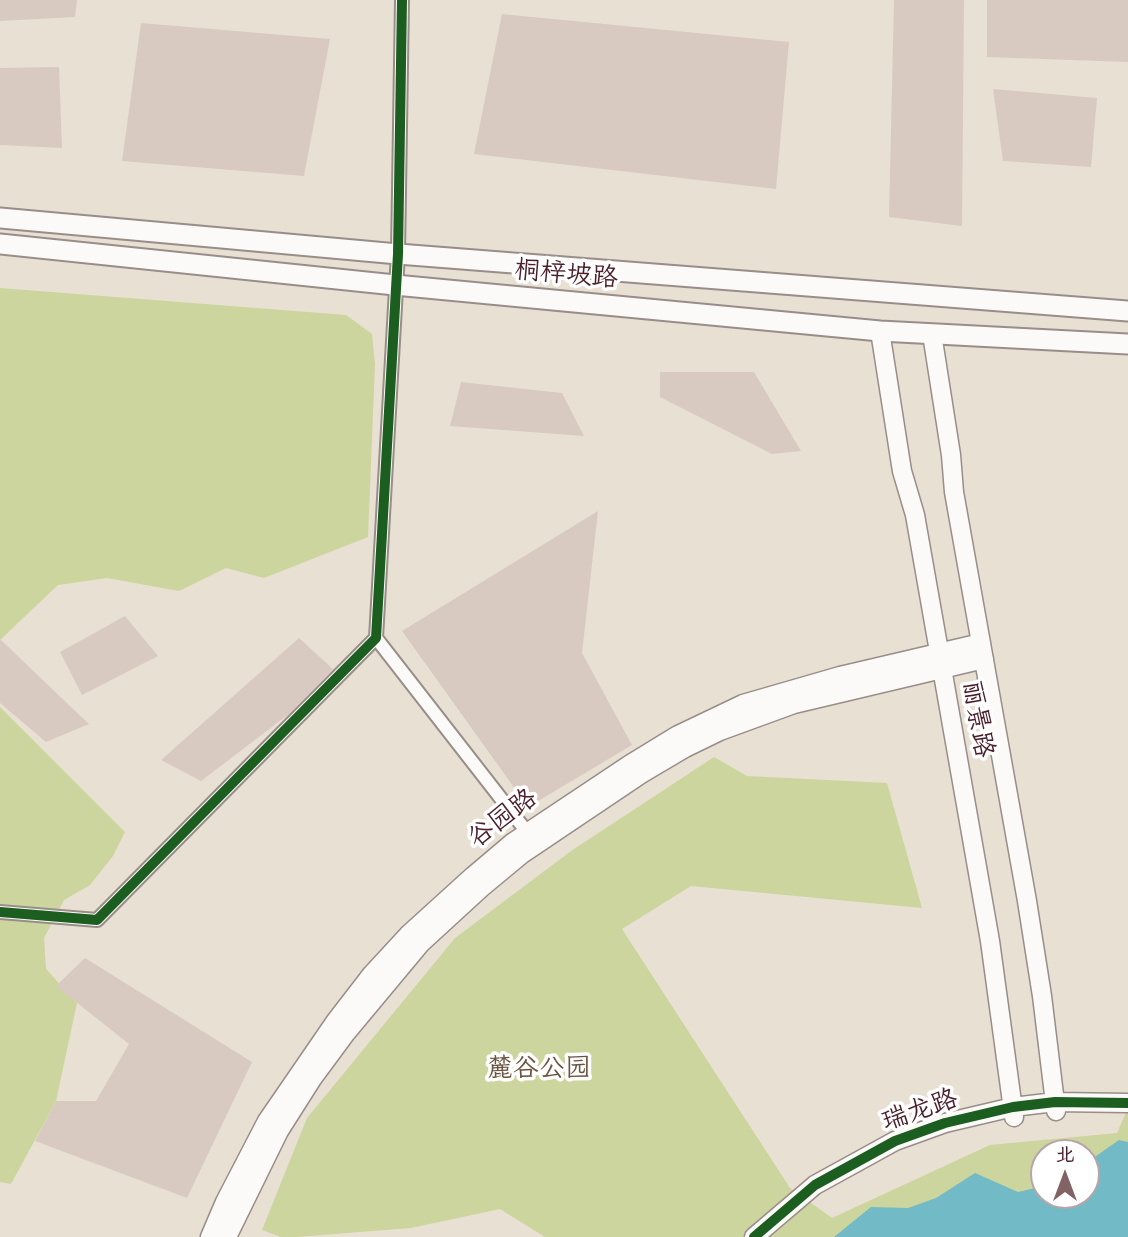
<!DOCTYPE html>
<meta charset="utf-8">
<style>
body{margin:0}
#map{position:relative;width:1128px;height:1237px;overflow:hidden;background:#e8e0d2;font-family:Sriracha,"LXGW WenKai TC",sans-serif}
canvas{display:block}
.north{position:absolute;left:1030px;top:1139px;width:70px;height:70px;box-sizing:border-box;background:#fff;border:2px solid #b7a5aa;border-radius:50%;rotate:0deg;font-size:19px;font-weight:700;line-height:28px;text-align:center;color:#4a1f2b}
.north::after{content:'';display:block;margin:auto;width:24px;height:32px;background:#816365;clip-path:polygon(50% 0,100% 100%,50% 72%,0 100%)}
</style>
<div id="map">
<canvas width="1128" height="1237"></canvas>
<div class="north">北</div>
</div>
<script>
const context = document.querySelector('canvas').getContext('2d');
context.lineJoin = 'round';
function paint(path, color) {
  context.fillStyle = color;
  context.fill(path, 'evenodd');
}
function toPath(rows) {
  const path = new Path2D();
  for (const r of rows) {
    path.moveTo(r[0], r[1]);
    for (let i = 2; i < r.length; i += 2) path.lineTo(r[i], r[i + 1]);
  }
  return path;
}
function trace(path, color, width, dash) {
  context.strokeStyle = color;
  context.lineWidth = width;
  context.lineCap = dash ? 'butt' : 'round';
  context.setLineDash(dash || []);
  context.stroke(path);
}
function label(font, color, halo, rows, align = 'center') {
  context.font = font + ' Sriracha,"LXGW WenKai TC",sans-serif';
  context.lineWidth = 7;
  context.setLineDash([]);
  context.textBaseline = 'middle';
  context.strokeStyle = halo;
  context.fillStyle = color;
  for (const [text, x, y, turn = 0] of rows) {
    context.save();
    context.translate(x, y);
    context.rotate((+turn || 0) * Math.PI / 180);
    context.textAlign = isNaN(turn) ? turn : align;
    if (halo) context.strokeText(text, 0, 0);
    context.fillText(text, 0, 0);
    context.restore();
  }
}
paint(toPath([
 [0,288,346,315,372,334,375,364,368,537,264,578,226,568,179,591,107,578,58,585,0,640],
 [0,707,125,832,113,856,90,885,64,900,44,938,46,969,77,1003,56,1101,11,1184,0,1182],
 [714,757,747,776,887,783,922,908,691,886,622,929,790,1188,832,1218,990,1145,1117,1133,1128,1108,1128,1237,545,1237,500,1209,411,1228,297,1237,281,1237,262,1230,307,1118,455,938,571,851],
 [1044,1153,1086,1153,1086,1195,1044,1195]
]), '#ccd59d');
paint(toPath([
 [1119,1140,1128,1142,1128,1237,834,1237,871,1207,908,1208,936,1198,975,1173,1018,1192,1044,1186,1044,1195,1086,1195,1086,1163]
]), '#72bac5');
paint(toPath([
 [0,0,77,0,75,17,0,21],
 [894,0,964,0,962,226,889,217],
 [987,0,1128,0,1128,62,987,57],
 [502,14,789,42,776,189,474,154],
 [141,23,330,39,304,176,122,161],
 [59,67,62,148,0,145,0,68],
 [993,89,1097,98,1091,167,1003,161],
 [660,372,754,372,801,451,772,454,660,397],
 [461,382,562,393,584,436,450,426],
 [598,511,582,653,632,745,528,807,402,631],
 [125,616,158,656,82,695,60,652],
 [299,638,333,669,289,714,201,781,161,760],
 [0,639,71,707,89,724,46,742,0,703],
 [85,958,252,1062,187,1198,35,1141,56,1101,96,1101,129,1044,56,986]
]), '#d9cac1');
const street = toPath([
 [376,638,527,832],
 [0,912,97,920,376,638,398,254,402,0]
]);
const secondary = toPath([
 [880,331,902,471,915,515,990,941,1014,1117],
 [932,334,951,455,954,492,1027,901,1042,996,1056,1111],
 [210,1237,225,1202,267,1121,335,1022,372,974,408,935,473,876,512,843,629,765,678,735,743,704,840,676,981,643],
 [227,1237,279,1131,312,1079,346,1033,421,943,481,888,522,854,641,774,685,748,720,731,794,704,984,659],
 [754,1237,815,1185,895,1141,945,1123,1013,1107,1055,1102,1128,1103]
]);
const primary = toPath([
 [0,218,398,254,1128,311],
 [0,244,395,285,880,331,1128,344]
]);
trace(street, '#988d88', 16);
trace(secondary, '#988d88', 21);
trace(primary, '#988d88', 23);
trace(street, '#fcfaf8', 12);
trace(secondary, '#fcfaf8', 18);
trace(primary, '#fcfaf8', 19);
trace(toPath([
 [0,912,97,920,376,638,398,254,402,0],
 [754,1237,815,1185,895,1141,945,1123,1013,1107,1055,1102,1128,1103]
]), '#1b5e20', 10);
label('26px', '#4a1f2b', '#fff', [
 ["桐梓坡路",566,275,5],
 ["丽景路",977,719,80],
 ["谷园路",503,819,-37],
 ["瑞龙路",920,1111,-19]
]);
label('26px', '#6a5340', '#fff', [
 ["麓谷公园",539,1069]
]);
</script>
